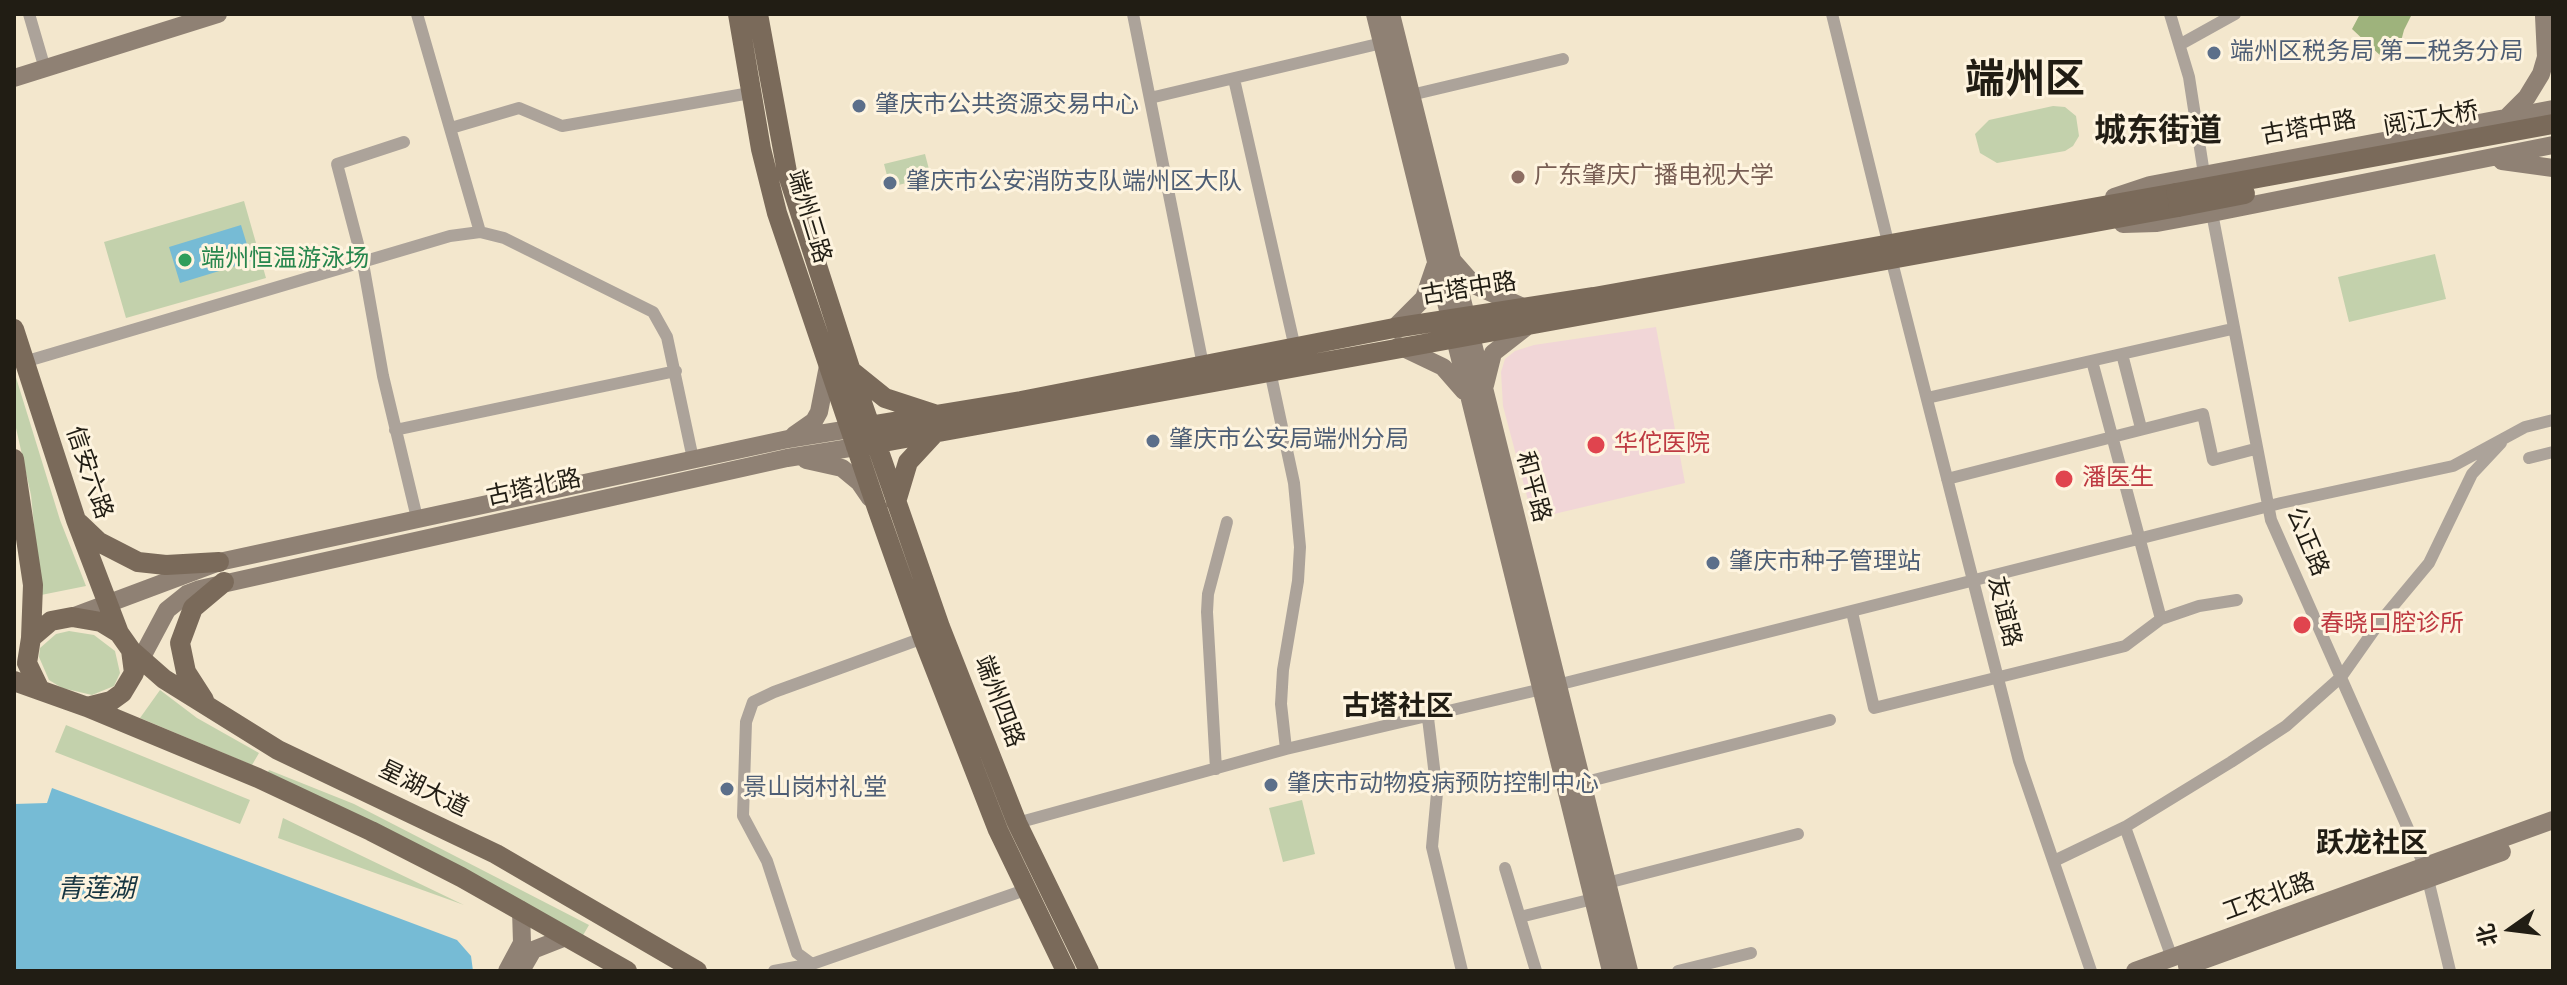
<!DOCTYPE html>
<meta charset="utf-8">
<style>
body{margin:0}
#map{position:relative;width:2567px;height:985px;overflow:hidden;background:#f3e7cd;font-family:"Roboto Condensed","Noto Sans SC",sans-serif}
canvas{display:block}
.frame{position:absolute;inset:0;border:16px solid #211d14;pointer-events:none}
.north{position:absolute;left:2471px;top:889px;width:80px;height:80px;-webkit-text-stroke:6px #fef4df;paint-order:stroke;rotate:256deg;font-size:22px;font-weight:700;line-height:32px;text-align:center;color:#211d14}
.north::after{content:'';display:block;margin:auto;width:28px;height:36px;background:#211d14;clip-path:polygon(50% 0,100% 100%,50% 72%,0 100%)}
</style>
<div id="map">
<canvas width="2567" height="985"></canvas>
<div class="frame"></div>
<div class="north">北</div>
</div>
<script>
const context = document.querySelector('canvas').getContext('2d');
context.lineJoin = 'round';
function paint(path, color) {
  context.fillStyle = color;
  context.fill(path, 'evenodd');
}
function toPath(rows) {
  const path = new Path2D();
  for (const r of rows) {
    path.moveTo(r[0], r[1]);
    for (let i = 2; i < r.length; i += 2) path.lineTo(r[i], r[i + 1]);
  }
  return path;
}
function trace(path, color, width, dash) {
  context.strokeStyle = color;
  context.lineWidth = width;
  context.lineCap = dash ? 'butt' : 'round';
  context.setLineDash(dash || []);
  context.stroke(path);
}
function label(font, color, halo, rows, align = 'center') {
  context.font = font + ' "Roboto Condensed","Noto Sans SC",sans-serif';
  context.lineWidth = 6;
  context.setLineDash([]);
  context.textBaseline = 'middle';
  context.strokeStyle = halo;
  context.fillStyle = color;
  for (const [text, x, y, turn = 0] of rows) {
    context.save();
    context.translate(x, y);
    context.rotate((+turn || 0) * Math.PI / 180);
    context.textAlign = isNaN(turn) ? turn : align;
    if (halo) context.strokeText(text, 0, 0);
    context.fillText(text, 0, 0);
    context.restore();
  }
}
paint(toPath([
 [1656,327,1685,483,1533,519,1503,406,1501,372,1505,359,1515,351,1534,345]
]), '#f1d6d7');
paint(toPath([
 [2053,106,2065,107,2076,116,2079,136,2073,146,2065,151,1997,163,1980,153,1975,134,1989,120],
 [925,154,931,177,890,187,884,164],
 [244,201,266,278,126,318,104,242],
 [2435,254,2446,299,2349,322,2338,277],
 [14,371,60,520,86,586,41,595,31,495,14,419],
 [69,631,94,635,115,651,120,673,114,686,92,695,62,688,49,680,39,657,40,648,56,634],
 [160,690,197,718,259,753,252,765,140,718],
 [66,725,250,800,240,824,55,752],
 [269,770,354,804,589,925,582,937,265,777],
 [1302,800,1315,854,1283,862,1269,808],
 [283,818,464,905,278,838]
]), '#c3d1ac');
paint(toPath([
 [2360,14,2412,14,2404,30,2396,60,2383,58,2352,29]
]), '#9eb37c');
paint(toPath([
 [241,225,252,261,180,283,169,247],
 [52,788,457,940,471,956,473,971,14,971,14,804,47,803]
]), '#76bbd5');
trace(toPath([
 [29,14,43,62],
 [417,14,480,232],
 [1133,14,1203,365],
 [1832,14,1888,242],
 [2170,14,2189,77,2204,174],
 [2181,44,2235,14],
 [1234,79,1295,348],
 [1411,95,1563,59],
 [1150,98,1382,43],
 [451,128,519,108,562,126,750,93],
 [404,142,337,164,363,263,383,376,417,518],
 [2212,213,2271,520,2425,867,2450,971],
 [1891,258,2019,761,2091,971],
 [2122,354,2141,428],
 [2092,361,2161,619],
 [24,362,450,236,480,232,504,238,653,312,667,337,693,459],
 [1270,371,1294,483,1300,547,1298,581,1283,670,1281,704,1286,749],
 [1927,398,2232,329],
 [395,430,676,371],
 [2529,458,2553,452],
 [1947,479,2203,414,2213,460,2255,449],
 [1852,612,1874,708,2125,646,2161,619,2199,606,2237,600],
 [1557,685,2281,503,2453,466,2525,427,2553,420],
 [1428,718,1437,793,1432,847,1462,971],
 [1216,769,1207,612,1208,594,1227,522],
 [1582,783,1830,720],
 [1017,823,1286,749,1542,689],
 [2125,827,2172,958],
 [2054,861,2125,827,2231,762,2286,726,2341,677,2379,623,2429,563,2472,474,2501,443],
 [1505,868,1536,971],
 [1607,883,1798,834],
 [1520,917,1593,899],
 [812,964,797,953,767,861,743,816,746,722,753,702,774,692,923,638],
 [774,971,812,964,1025,890],
 [1678,971,1751,953]
]), '#aca39a', 12);
trace(toPath([
 [1375,14,1611,971],
 [1391,14,1629,971],
 [14,78,218,14],
 [2505,119,2527,97,2541,74,2546,57,2544,16],
 [2502,161,2553,168],
 [2114,197,2150,185,2553,109],
 [2123,224,2157,223,2212,213,2553,145],
 [1452,260,1474,285,1525,308],
 [1394,328,1424,298,1435,266],
 [1399,346,1443,367,1464,391],
 [1485,385,1493,353,1525,328],
 [794,435,814,421,819,412,828,366],
 [806,460,842,468,859,482,870,498],
 [72,617,219,562,788,439,850,429],
 [135,670,167,610,187,594,200,589,787,458,856,447],
 [2187,966,2502,852],
 [522,969,533,950,566,937],
 [507,971,522,943,521,910],
 [2135,971,2553,820]
]), '#8f8174', 18);
trace(toPath([
 [738,14,761,149,777,213,877,508,923,638,998,830,1066,971],
 [758,14,787,172,850,368,940,627,1017,823,1089,971],
 [14,329,76,520,119,633],
 [854,373,885,398,934,414],
 [850,429,1021,401,1394,328,1594,297,2176,193],
 [856,447,2178,207],
 [14,459,33,585,31,638],
 [896,502,908,462,933,435],
 [79,523,99,542,138,562,166,565,219,562],
 [131,650,164,679,278,750,496,854,697,971],
 [14,681,87,707,258,778,371,831,461,877,627,971],
 [40,690,27,663,31,638,51,621,72,617,101,622,119,633,131,650,134,673,122,693,111,701,87,707],
 [204,700,186,672,180,643,193,608,224,582]
]), '#7a6a5a', 20);
trace(toPath([
 [2176,193,2553,124],
 [2178,207,2245,194]
]), '#7a6a5a', 20);
for (const [x, y, r, color] of [
 [2214,53,8,"#5c6f8a"],
 [859,106,8,"#5c6f8a"],
 [1518,177,8,"#8d6e63"],
 [890,183,8,"#5c6f8a"],
 [185,260,8,"#2e9e5b"],
 [1153,441,8,"#5c6f8a"],
 [1596,445,10,"#e0444e"],
 [2064,479,10,"#e0444e"],
 [1713,563,8,"#5c6f8a"],
 [2302,625,10,"#e0444e"],
 [1271,785,8,"#5c6f8a"],
 [727,789,8,"#5c6f8a"]
]) {
  const dot = new Path2D();
  dot.arc(x, y, r, 0, 2 * Math.PI);
  context.fillStyle = color;
  context.fill(dot);
  trace(dot, '#fef4df', 3);
}
label('24px', '#4e5e75', '#fef4df', [
 ["端州区税务局 第二税务分局",2230,53],
 ["肇庆市公共资源交易中心",875,106],
 ["肇庆市公安消防支队端州区大队",906,183],
 ["肇庆市公安局端州分局",1169,441],
 ["肇庆市种子管理站",1729,563],
 ["肇庆市动物疫病预防控制中心",1287,785],
 ["景山岗村礼堂",743,789]
], 'left');
label('24px', '#211d14', '#fef4df', [
 ["阅江大桥",2431,120,-10],
 ["古塔中路",2309,129,-10],
 ["端州三路",808,217,73],
 ["古塔中路",1469,290,-9],
 ["信安六路",88,473,71],
 ["和平路",1532,487,75],
 ["古塔北路",534,489,-12],
 ["公正路",2306,542,67],
 ["友谊路",2003,612,76],
 ["端州四路",998,702,69],
 ["星湖大道",423,790,26],
 ["工农北路",2269,898,-20]
]);
label('24px', '#785e54', '#fef4df', [
 ["广东肇庆广播电视大学",1534,177]
], 'left');
label('24px', '#27864d', '#fef4df', [
 ["端州恒温游泳场",201,260]
], 'left');
label('24px', '#be3a42', '#fef4df', [
 ["华佗医院",1614,445],
 ["潘医生",2082,479],
 ["春晓口腔诊所",2320,625]
], 'left');
label('italic 26px', '#153541', '#fef4df', [
 ["青莲湖",96,890]
]);
label('bold 28px', '#211d14', '#fef4df', [
 ["古塔社区",1398,708],
 ["跃龙社区",2372,845]
]);
label('bold 32px', '#211d14', '#fef4df', [
 ["城东街道",2158,133]
]);
label('bold 40px', '#211d14', '#fef4df', [
 ["端州区",2025,82]
]);
</script>
